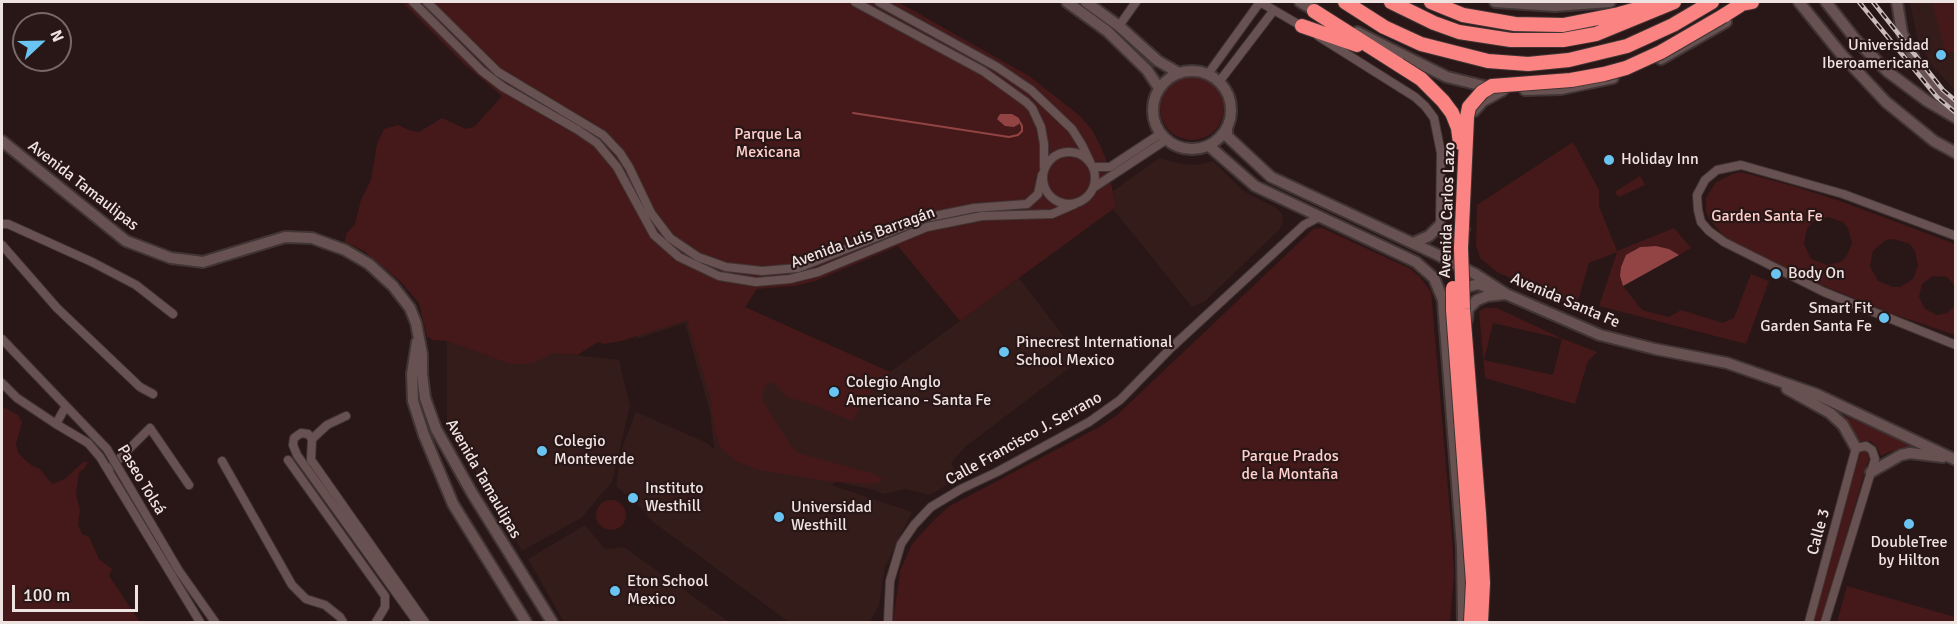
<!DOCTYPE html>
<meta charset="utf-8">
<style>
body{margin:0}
#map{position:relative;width:1957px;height:624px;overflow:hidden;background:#281716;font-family:Signika,sans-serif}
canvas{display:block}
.frame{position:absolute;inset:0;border:3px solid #efe3e2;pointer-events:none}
.north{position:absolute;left:12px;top:12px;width:60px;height:60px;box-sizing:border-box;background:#281716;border:2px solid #786968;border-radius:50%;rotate:68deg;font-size:16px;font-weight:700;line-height:24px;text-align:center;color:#efe3e2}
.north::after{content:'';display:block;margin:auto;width:21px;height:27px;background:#69c4f1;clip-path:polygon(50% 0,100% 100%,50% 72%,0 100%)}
.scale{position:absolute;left:12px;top:585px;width:126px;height:27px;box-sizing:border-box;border:3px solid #efe3e2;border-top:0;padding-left:8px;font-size:18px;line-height:21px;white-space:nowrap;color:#efe3e2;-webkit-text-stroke:4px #281716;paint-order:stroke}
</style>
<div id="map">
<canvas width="1957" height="624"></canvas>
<div class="frame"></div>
<div class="north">N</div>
<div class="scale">100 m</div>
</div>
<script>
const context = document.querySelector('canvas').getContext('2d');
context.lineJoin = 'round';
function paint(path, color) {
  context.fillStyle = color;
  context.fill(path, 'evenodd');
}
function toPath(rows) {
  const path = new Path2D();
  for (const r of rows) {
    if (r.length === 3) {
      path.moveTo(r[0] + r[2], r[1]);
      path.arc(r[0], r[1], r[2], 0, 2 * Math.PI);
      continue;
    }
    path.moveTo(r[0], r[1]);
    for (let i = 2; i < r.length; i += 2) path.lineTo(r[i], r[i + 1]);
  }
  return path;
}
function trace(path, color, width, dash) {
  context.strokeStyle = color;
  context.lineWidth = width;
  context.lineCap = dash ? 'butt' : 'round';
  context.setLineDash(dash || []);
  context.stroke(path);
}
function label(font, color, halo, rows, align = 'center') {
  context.font = font + ' Signika,sans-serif';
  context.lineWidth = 4.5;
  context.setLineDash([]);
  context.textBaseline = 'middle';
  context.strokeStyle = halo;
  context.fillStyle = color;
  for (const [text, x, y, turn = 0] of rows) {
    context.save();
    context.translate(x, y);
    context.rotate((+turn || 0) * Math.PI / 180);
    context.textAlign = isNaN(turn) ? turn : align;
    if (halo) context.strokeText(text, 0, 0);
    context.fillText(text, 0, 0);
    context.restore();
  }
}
paint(toPath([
 [1910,2,1955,2,1955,90,1933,67,1918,42],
 [1159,158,1182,164,1198,165,1213,161,1243,191,1276,208,1282,214,1283,224,1279,230,1205,301,1192,307,1113,209,1116,207,1113,191],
 [1019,278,1081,359,965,447,951,463,960,477,930,495,905,489,883,494,875,490,837,482,831,485,912,512,885,567,879,605,870,622,789,622,653,522,641,508,616,486,622,448,636,412,705,442,714,449,710,412,685,323,636,339,640,317,692,284,890,372],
 [447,341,619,360,630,406,612,482,581,518,522,551,447,421],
 [585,525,605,549,624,547,729,622,564,622,528,559]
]), '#341c1b');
paint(toPath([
 [402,2,898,2,1029,76,1079,115,1092,130,1100,145,1106,160,1116,207,960,321,898,246,815,281,795,286,757,289,745,307,890,372,875,385,852,421,819,407,788,397,772,382,765,385,762,400,792,448,801,454,871,473,883,479,877,483,867,484,827,481,759,470,736,461,720,447,714,428,711,400,687,320,621,341,604,344,598,342,577,355,553,353,535,362,524,364,511,364,448,341,432,340,431,338,427,337,419,303,400,281,364,251,345,242,346,234,355,224,361,200,371,180,377,144,384,129,398,125,409,130,419,132,442,118,466,129,474,127,502,96,465,65],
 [1932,2,1955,2,1955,51,1946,54],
 [1192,108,32],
 [1573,142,1599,190,1599,206,1617,251,1674,228,1691,248,1679,255,1669,249,1656,246,1640,247,1633,250,1620,276,1623,286,1642,310,1669,317,1681,310,1723,323,1734,318,1751,274,1769,281,1746,344,1599,306,1617,252,1589,263,1576,308,1497,272,1480,258,1476,245,1477,205],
 [1741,172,1793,186,1840,201,1955,244,1955,286,1947,277,1933,276,1922,284,1919,297,1925,309,1937,315,1948,313,1955,305,1955,335,1893,314,1819,284,1726,239,1710,220,1706,212,1706,198,1715,183,1732,174],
 [1828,217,1843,222,1848,228,1852,243,1846,257,1841,262,1827,265,1811,259,1804,244,1807,228,1813,222],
 [1894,239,1910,244,1915,251,1918,265,1913,279,1900,287,1893,287,1878,281,1870,266,1873,251,1886,240],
 [1640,176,1645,185,1619,197,1616,194,1616,191],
 [1322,228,1411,269,1420,277,1431,292,1452,535,1454,574,1450,622,893,622,900,571,912,544,935,519,950,506,1101,426,1117,415,1306,236,1313,229],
 [1485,308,1497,308,1563,339,1597,352,1588,361,1575,404,1485,378,1479,311],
 [1493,323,1562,339,1553,375,1484,360],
 [5,408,18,415,22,422,16,444,18,453,31,465,40,469,52,484,65,479,83,462,88,462,84,469,79,472,76,494,80,510,78,525,82,534,89,537,99,559,112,569,109,576,140,622,2,622,2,409],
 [1840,414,1913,445,1889,452,1881,456,1877,447,1871,441,1858,441,1853,429],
 [1865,448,1872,455,1868,461,1821,622,1812,622,1860,453],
 [611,515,15],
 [1847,586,1955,617,1955,622,1837,622]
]), '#451919');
paint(toPath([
 [1000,114,1012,114,1019,118,1019,124,1014,127,1005,126,997,119],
 [1656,246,1669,249,1679,255,1623,286,1620,276,1621,267,1626,255,1640,247]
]), '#914443');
trace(toPath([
 [853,113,1009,137,1018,135,1022,131,1022,126,1018,119]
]), '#914443', 2);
const street = toPath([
 [413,2,482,71,503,87,578,130,597,143,617,167,654,235,679,257,719,276,756,282,790,279,818,272,927,227,982,216,1052,214,1075,204],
 [427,2,498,72,603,135,620,153,629,167,651,213,670,238,698,257,726,267,762,271,798,268,925,218,974,208,1027,204,1038,194,1042,175],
 [855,2,983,71,1026,102,1032,108,1041,127,1044,144,1044,167],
 [879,2,997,67,1031,90,1072,129,1082,145,1090,162],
 [1260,2,1303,27],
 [1119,26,1136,2],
 [1318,36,1415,97,1425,106,1434,118,1441,153,1440,225],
 [1208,74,1260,2],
 [1219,82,1274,10],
 [1069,178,26],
 [1093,167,1110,167,1160,134],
 [1093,188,1166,140],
 [2,224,8,224,92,262,136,285,173,314],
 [1956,236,1843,194,1741,165,1717,170,1705,180,1697,195,1698,210,1701,222,1709,231,1724,242,1824,292,1956,345],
 [2,245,57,308,140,387,153,394],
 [2,339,107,449],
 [2,383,17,398,56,424,66,406],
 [56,424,88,443,100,457,200,622],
 [312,439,327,425,346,416],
 [288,460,385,596,385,607,376,622],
 [222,461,292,585,306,599,325,605,340,617,343,622],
 [108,470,150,428,189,485],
 [126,481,179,571,215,622],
 [417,622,297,455,293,445,294,438,301,433,308,434,312,439,311,460,314,464,425,622],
 [888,622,890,581,901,544,914,525,931,507,961,489,997,472,1089,422,1120,400,1172,347,1304,225,1319,217],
 [1809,622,1856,448,1866,446,1872,450,1875,459,1825,622]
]);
const secondary = toPath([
 [1067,2,1107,31,1147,70,1159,88],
 [1086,2,1119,26,1158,61,1179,73],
 [1300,2,1319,13],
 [1495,2,1555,6,1610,2],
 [1799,2,1842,55,1886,102,1934,141,1956,153],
 [1826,2,1856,40,1888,72,1927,101,1956,118],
 [1897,2,1902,33,1917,65,1940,95,1956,110],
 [1357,32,1447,77,1492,88],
 [1661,59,1726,22],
 [1192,110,39],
 [1525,90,1561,89,1613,78],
 [1474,111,1483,101,1503,90],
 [1227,129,1227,136,1271,177,1438,255,1475,274,1506,294,1600,335,1655,349,1727,363,1816,394,1956,460],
 [2,141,126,241,171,258,203,262,285,237,312,238,345,250,369,264,393,286,410,308,416,323,422,354,422,374,425,398,436,429,472,493,552,622],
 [1209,146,1255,186,1416,262,1434,278,1443,300,1444,315,1462,548,1463,622],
 [1413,243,1429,236,1440,225,1442,230,1449,238,1457,237,1464,229],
 [1458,295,1464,288,1471,286,1479,284,1489,288],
 [1467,320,1468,309,1477,300,1487,296,1506,294],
 [417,342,412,374,413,401,424,435,453,504,526,622],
 [1787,389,1830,413,1843,425,1856,448],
 [1871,472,1901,455,1910,453,1943,457]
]);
const highway = toPath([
 [1345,2,1384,27,1421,44,1488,61,1528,64,1569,60,1627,46,1673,25,1712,2],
 [1391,2,1434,23,1459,32,1511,40,1563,40,1596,34,1674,2],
 [1431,2,1463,15,1515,24,1563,25,1619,14,1651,5],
 [1314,11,1399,65],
 [1723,16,1742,4,1752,2],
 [1302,26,1357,45]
]);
trace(street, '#413434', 10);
trace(secondary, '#413434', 14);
trace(highway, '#413434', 16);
trace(street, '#675251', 8);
trace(secondary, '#675251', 10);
trace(highway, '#fb8482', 14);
const rail = toPath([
 [1859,2,1937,97,1956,113],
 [1873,2,1943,90,1956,101]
]);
trace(rail, '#c8bbba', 4.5);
trace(rail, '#281716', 2, [7]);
const streetBridge = toPath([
 [107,449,126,481]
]);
const highwayBridge = toPath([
 [1399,65,1421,79,1443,101,1452,113,1458,128,1460,143],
 [1453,288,1453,310,1473,582,1471,622],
 [1481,622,1483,583,1479,514,1463,309,1461,248,1467,117,1469,107,1482,92,1492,86,1571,80,1604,74,1626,68,1661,52,1723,16]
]);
trace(streetBridge, '#413434', 10, []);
trace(highwayBridge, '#413434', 16, []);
trace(streetBridge, '#675251', 8);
trace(highwayBridge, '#fb8482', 14);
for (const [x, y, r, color] of [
 [1941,55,6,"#69c4f1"],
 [1609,160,6,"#69c4f1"],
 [1776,274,6,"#69c4f1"],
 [1884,318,6,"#69c4f1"],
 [1004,352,6,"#69c4f1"],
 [834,392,6,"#69c4f1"],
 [542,451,6,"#69c4f1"],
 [633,498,6,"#69c4f1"],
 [779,517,6,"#69c4f1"],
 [1909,524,6,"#69c4f1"],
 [615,591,6,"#69c4f1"]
]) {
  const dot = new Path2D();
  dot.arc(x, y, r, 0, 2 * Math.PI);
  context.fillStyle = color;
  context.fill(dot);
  trace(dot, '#281716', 2);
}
label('16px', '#efe3e2', '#281716', [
 ["Universidad",1929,46,"right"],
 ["Iberoamericana",1929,64,"right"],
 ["Holiday Inn",1621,160],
 ["Body On",1788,274],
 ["Smart Fit",1872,309,"right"],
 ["Garden Santa Fe",1872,327,"right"],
 ["Pinecrest International",1016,343],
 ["School Mexico",1016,361],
 ["Colegio Anglo",846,383],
 ["Americano - Santa Fe",846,401],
 ["Colegio",554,442],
 ["Monteverde",554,460],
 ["Instituto",645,489],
 ["Westhill",645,507],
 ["Universidad",791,508],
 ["Westhill",791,526],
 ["DoubleTree",1909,543,"center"],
 ["by Hilton",1909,561,"center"],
 ["Eton School",627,582],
 ["Mexico",627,600]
], 'left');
label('16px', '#ffcfcc', '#281716', [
 ["Parque La",768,135],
 ["Mexicana",768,153],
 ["Garden Santa Fe",1767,217],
 ["Parque Prados",1290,457],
 ["de la Montaña",1290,475]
]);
label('16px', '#efe3e2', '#281716', [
 ["Avenida Tamaulipas",83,186,38],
 ["Avenida Carlos Lazo",1448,210,-88],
 ["Avenida Luis Barragán",863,238,-20],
 ["Avenida Santa Fe",1565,301,23],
 ["Calle Francisco J. Serrano",1024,439,-29],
 ["Avenida Tamaulipas",483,479,60],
 ["Paseo Tolsá",141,480,59],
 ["Calle 3",1819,532,-75]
]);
</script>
